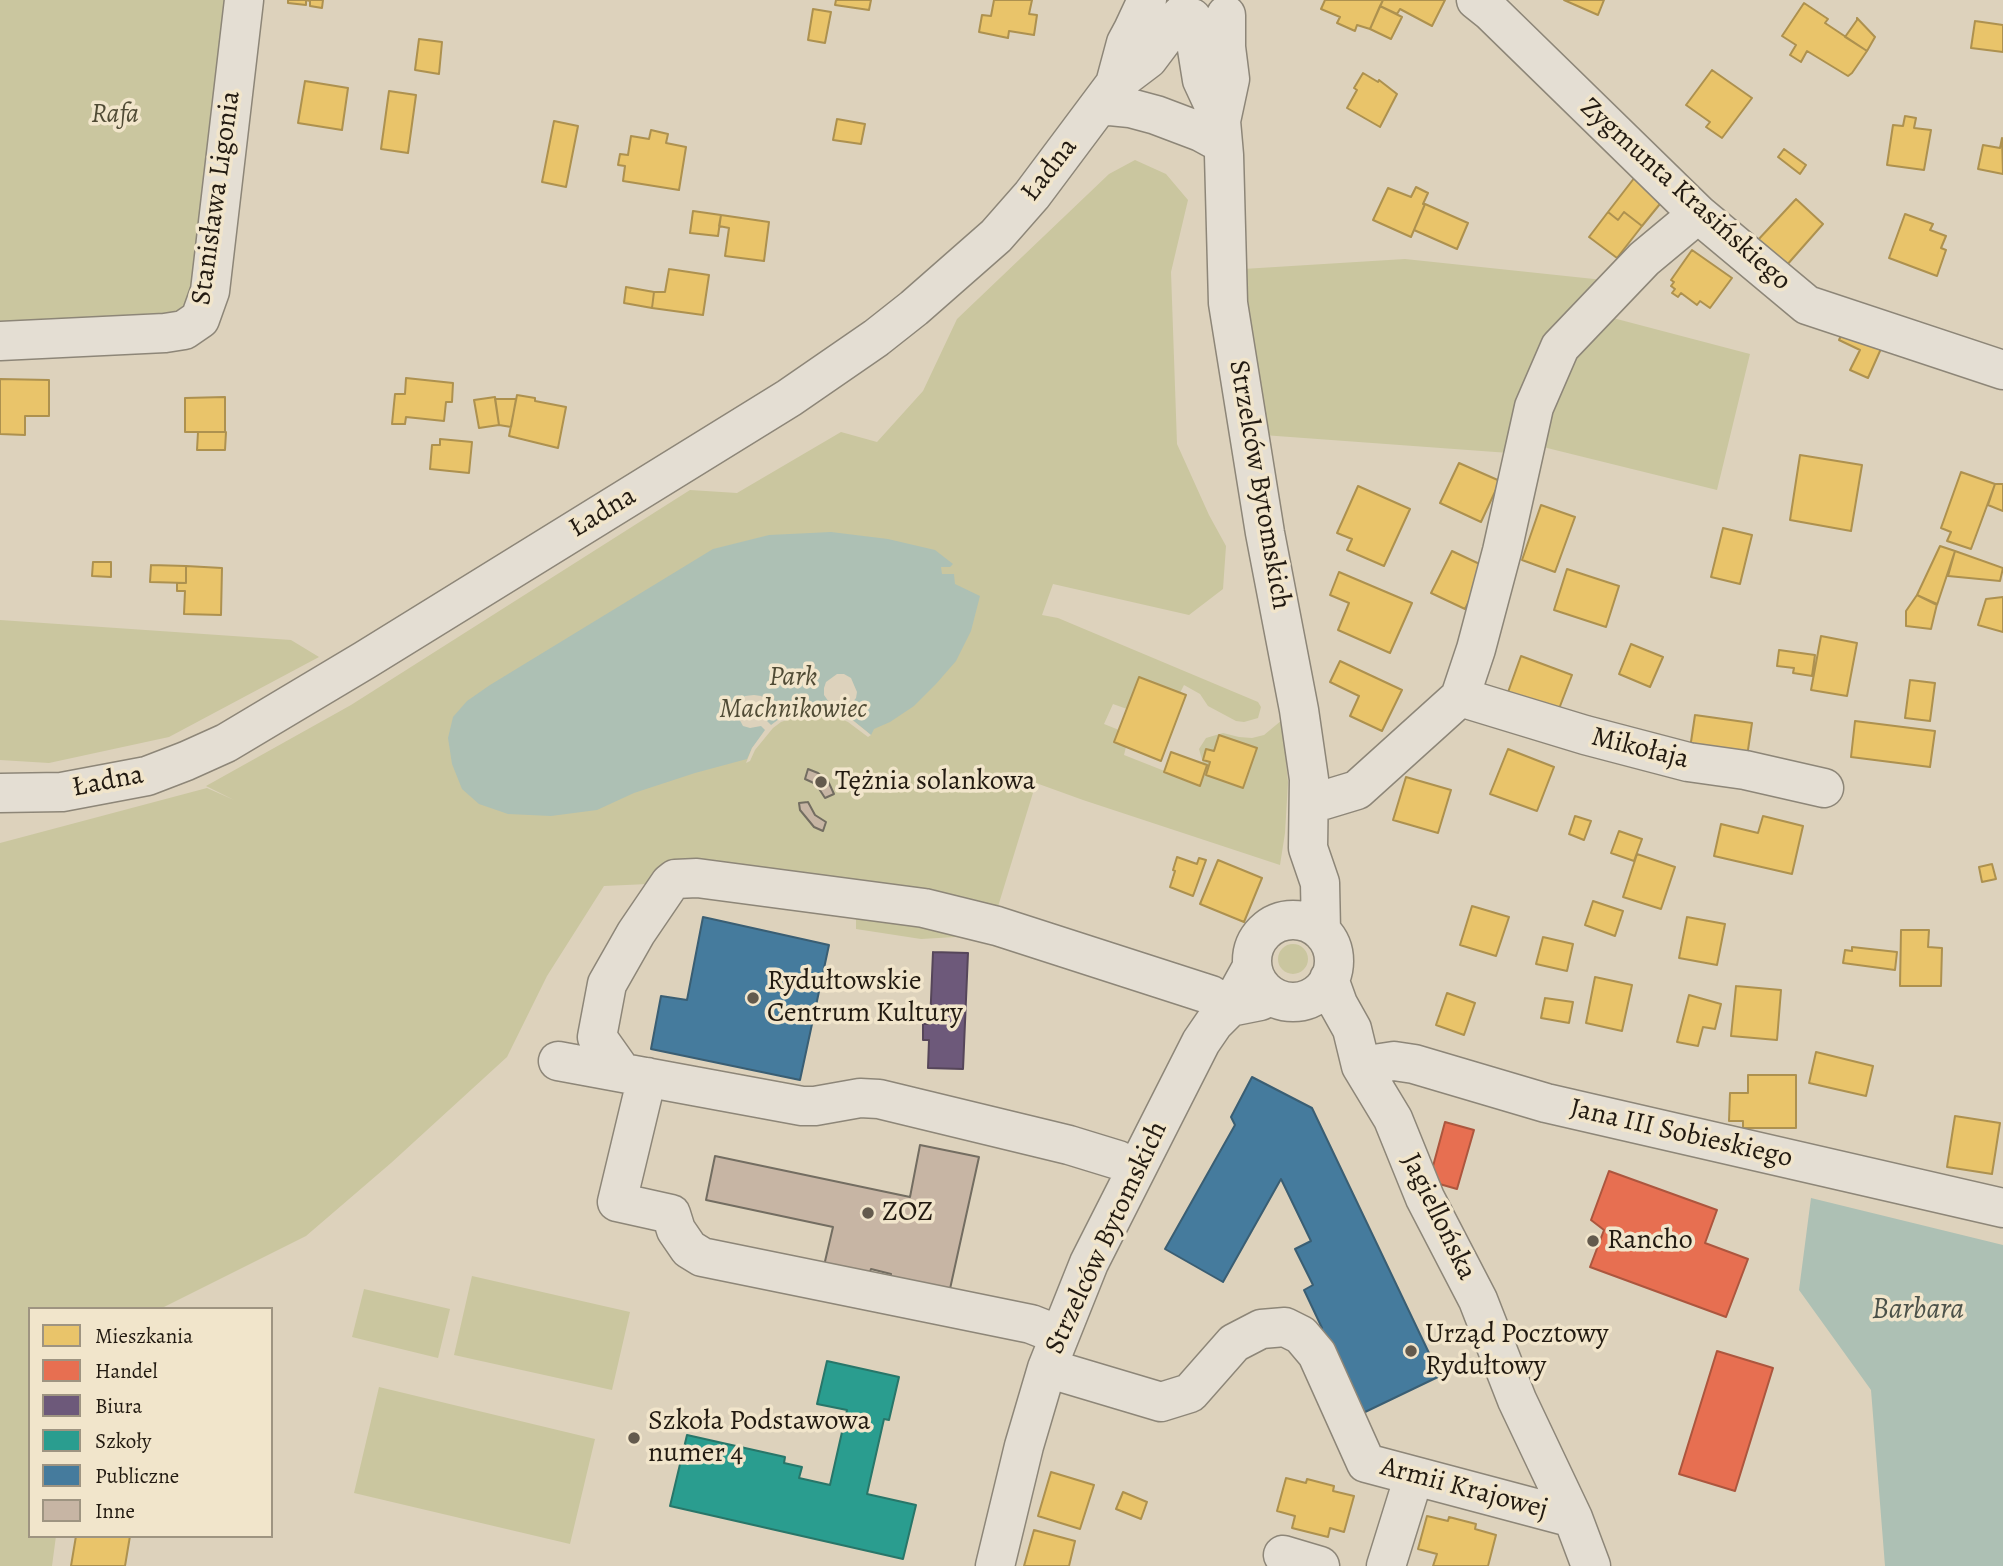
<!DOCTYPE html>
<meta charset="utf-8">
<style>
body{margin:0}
#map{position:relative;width:2003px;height:1566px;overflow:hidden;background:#ddd2bc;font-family:Alegreya,serif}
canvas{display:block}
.legend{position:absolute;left:28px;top:1307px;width:245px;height:231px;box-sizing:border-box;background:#f1e5cb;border:2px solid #9e9481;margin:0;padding:9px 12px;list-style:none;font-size:21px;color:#221a11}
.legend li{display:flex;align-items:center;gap:14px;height:35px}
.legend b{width:35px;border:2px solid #9e9481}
</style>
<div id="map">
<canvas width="2003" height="1566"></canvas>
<ul class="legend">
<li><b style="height:19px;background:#e9c46a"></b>Mieszkania</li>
<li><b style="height:19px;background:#e76f51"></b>Handel</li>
<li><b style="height:19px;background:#6d597a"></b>Biura</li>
<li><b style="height:19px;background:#2a9d8f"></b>Szkoły</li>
<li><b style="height:19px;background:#457b9d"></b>Publiczne</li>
<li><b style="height:19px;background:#c7b5a4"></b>Inne</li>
</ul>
</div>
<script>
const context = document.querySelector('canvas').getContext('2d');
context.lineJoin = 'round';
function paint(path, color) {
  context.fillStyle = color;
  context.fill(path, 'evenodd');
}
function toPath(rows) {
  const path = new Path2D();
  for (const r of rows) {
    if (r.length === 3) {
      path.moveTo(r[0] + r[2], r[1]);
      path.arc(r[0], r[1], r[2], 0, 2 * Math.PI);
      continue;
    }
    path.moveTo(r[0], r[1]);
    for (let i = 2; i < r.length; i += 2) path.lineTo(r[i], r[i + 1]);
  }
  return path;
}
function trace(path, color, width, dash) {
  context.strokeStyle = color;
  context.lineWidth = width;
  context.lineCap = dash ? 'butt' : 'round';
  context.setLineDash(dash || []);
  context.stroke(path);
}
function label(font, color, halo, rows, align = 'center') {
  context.font = font + ' Alegreya,serif';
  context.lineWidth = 7;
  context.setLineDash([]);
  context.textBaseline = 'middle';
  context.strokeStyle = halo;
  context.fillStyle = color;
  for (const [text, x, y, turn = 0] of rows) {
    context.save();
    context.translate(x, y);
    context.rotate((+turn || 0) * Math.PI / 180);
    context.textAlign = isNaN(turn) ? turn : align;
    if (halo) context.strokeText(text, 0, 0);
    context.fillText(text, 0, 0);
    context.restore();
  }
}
paint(toPath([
 [0,0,244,0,200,319,0,341],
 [1135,160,1166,174,1188,200,1171,272,1177,444,1209,515,1226,546,1223,589,1189,615,1053,584,1042,615,1058,618,1258,702,1261,707,1258,718,1244,722,1236,721,1208,706,1200,694,1184,685,1180,693,1140,677,1127,709,1113,704,1104,724,1119,730,1114,742,1126,747,1124,755,1200,785,1204,767,1199,749,1206,738,1223,733,1239,737,1252,738,1264,735,1282,720,1288,782,1285,833,1280,865,1083,800,1036,783,996,913,972,936,921,939,856,929,856,916,670,883,604,886,547,976,507,1057,391,1163,306,1236,160,1309,30,1309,30,1536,56,1536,52,1566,0,1566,0,843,207,788,234,800,206,786,351,705,690,490,737,493,841,432,877,442,923,391,957,319,1109,174],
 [1405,259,1613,281,1509,453,1263,435,1243,269],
 [1613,318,1750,354,1717,490,1539,446,1557,375],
 [0,620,291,640,319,657,169,737,49,763,0,760],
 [1293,959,15],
 [472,1276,630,1312,612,1390,454,1355],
 [364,1289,450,1309,438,1358,352,1337],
 [379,1387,595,1439,570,1544,354,1493]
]), '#cac69f');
paint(toPath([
 [831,532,888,539,935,550,953,564,950,567,941,567,942,574,954,574,955,584,980,596,971,631,956,661,936,684,914,706,890,722,874,729,871,735,850,718,807,710,793,713,779,719,752,748,747,759,695,773,634,793,597,810,551,816,508,814,479,804,462,789,452,764,448,738,453,717,467,701,490,685,713,549,769,535],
 [1811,1198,2003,1245,2003,1566,1885,1566,1871,1390,1799,1290]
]), '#adc0b4');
paint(toPath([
 [837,674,844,674,851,678,857,692,856,698,852,703,841,708,839,714,850,718,871,735,868,737,848,722,837,717,807,713,781,722,773,728,755,750,750,761,746,763,752,748,765,730,761,726,750,728,743,726,736,713,740,701,745,696,754,695,761,696,766,699,770,712,767,721,771,725,779,719,807,710,829,711,831,705,824,695,824,688,826,682]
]), '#ddd2bc');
const homes = toPath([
 [288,0,323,0,322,8,310,6,310,1,306,0,306,5,288,3,288,0],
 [836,0,871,0,869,10,835,5,836,0],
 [994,0,1032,0,1029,14,1037,15,1034,35,1009,31,1008,38,979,32,982,15,991,16,994,0],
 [1325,0,1383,0,1370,29,1357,25,1355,31,1337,23,1340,17,1321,9,1325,0],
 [1383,0,1445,0,1432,26,1400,9,1397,14,1380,6,1383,0],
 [1564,0,1604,0,1598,15,1564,0],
 [1804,3,1828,19,1825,23,1867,51,1852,73,1848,76,1807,51,1801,62,1790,55,1796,45,1782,36,1804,3],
 [1380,6,1402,17,1391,39,1370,29,1380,6],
 [813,9,831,12,825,43,808,40,813,9],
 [1857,18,1875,37,1867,51,1845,37,1857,20,1857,18],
 [1975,21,2003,25,2003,52,1971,48,1975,21],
 [419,39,442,42,439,74,415,70,419,39],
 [1712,70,1752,98,1722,138,1706,127,1710,122,1686,105,1712,70],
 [1363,73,1378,82,1379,80,1397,94,1380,127,1347,108,1357,90,1354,88,1363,73],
 [305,81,348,88,342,130,298,123,305,81],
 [389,91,416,95,408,153,381,149,389,91],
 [1905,116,1916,118,1914,128,1931,130,1924,170,1887,165,1893,125,1903,126,1905,116],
 [837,119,865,124,861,144,833,140,837,119],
 [554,121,578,126,566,187,542,182,554,121],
 [651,130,668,134,666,143,686,147,679,190,623,181,625,166,618,165,620,154,628,155,631,136,649,139,651,130],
 [2002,138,2003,174,1978,169,1983,145,2000,148,2002,138],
 [1784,149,1806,165,1800,174,1778,157,1784,149],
 [1635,177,1664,199,1642,226,1624,212,1618,220,1608,212,1635,177],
 [1416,187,1428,193,1423,204,1425,204,1411,237,1373,220,1388,188,1411,197,1416,187],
 [1796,199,1823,224,1786,266,1757,241,1796,199],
 [1425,204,1468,223,1457,249,1414,230,1425,204],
 [693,211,721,215,718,236,690,233,693,211],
 [1608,212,1618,220,1624,212,1642,226,1617,258,1589,237,1608,212],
 [1905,214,1933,224,1930,230,1946,236,1941,248,1946,250,1937,276,1889,258,1905,214],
 [721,215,769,222,764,261,725,256,729,228,719,226,721,215],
 [1692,250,1732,278,1710,308,1700,301,1697,305,1681,293,1678,297,1672,293,1675,289,1671,286,1674,282,1671,280,1692,250],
 [669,269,709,275,703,315,652,308,654,292,665,292,669,269],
 [626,287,654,292,652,308,624,303,626,287],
 [1846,325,1884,342,1868,378,1850,370,1860,350,1839,340,1846,325],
 [406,378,453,383,452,402,446,402,444,421,406,417,405,424,392,424,395,394,405,394,406,378],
 [0,379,49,380,49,416,25,416,25,435,0,434,0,379],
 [517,395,535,398,535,401,566,407,558,448,509,436,517,395],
 [225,397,225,432,185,432,185,398,225,397],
 [495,397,499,425,479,428,474,400,495,397],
 [495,399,516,399,511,427,499,425,495,399],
 [198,432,226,432,225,450,197,450,198,432],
 [440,439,472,442,469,473,430,469,432,445,440,445,440,439],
 [1800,455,1862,465,1851,531,1790,520,1800,455],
 [1459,463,1500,481,1481,522,1440,503,1459,463],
 [1961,472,1995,484,1971,549,1947,541,1951,532,1941,528,1961,472],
 [1995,484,2003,484,2003,511,1988,505,1995,484],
 [1358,486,1410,509,1384,566,1347,550,1352,539,1337,533,1358,486],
 [1541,505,1575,517,1555,572,1522,560,1541,505],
 [1723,528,1752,535,1740,584,1711,577,1723,528],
 [1940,546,1955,551,1937,605,1917,595,1940,546],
 [1452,551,1486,567,1465,609,1431,593,1452,551],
 [1955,551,2003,568,2000,581,1948,576,1955,551],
 [93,562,111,562,111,577,92,576,93,562],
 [151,565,186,566,186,583,150,582,151,565],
 [186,566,222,568,221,615,184,614,185,591,177,591,177,583,186,583,186,566],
 [1567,569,1619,586,1606,627,1554,610,1567,569],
 [1339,572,1412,603,1390,653,1338,630,1349,603,1330,595,1339,572],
 [1917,595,1937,604,1931,629,1906,626,1906,611,1917,595],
 [2003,597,2003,632,1978,625,1986,599,2003,597],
 [1821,636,1857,643,1847,696,1811,690,1821,636],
 [1631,644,1663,657,1650,687,1619,674,1631,644],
 [1779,650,1815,655,1812,676,1793,673,1794,668,1777,666,1779,650],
 [1521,656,1572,675,1557,714,1507,695,1521,656],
 [1340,661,1402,690,1382,731,1350,716,1359,696,1330,682,1340,661],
 [1139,677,1186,695,1161,761,1114,742,1139,677],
 [1910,680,1935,683,1930,721,1905,718,1910,680],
 [1695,715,1752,723,1745,770,1688,762,1695,715],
 [1855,721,1935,731,1930,767,1851,757,1855,721],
 [1219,735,1257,748,1243,788,1206,775,1210,762,1203,760,1206,749,1214,751,1219,735],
 [1508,749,1554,767,1537,811,1490,794,1508,749],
 [1171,752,1207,765,1200,786,1164,772,1171,752],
 [1406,777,1451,790,1438,833,1393,820,1406,777],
 [1575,816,1591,821,1584,840,1569,834,1575,816],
 [1763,816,1803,826,1792,874,1714,856,1721,824,1758,833,1763,816],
 [1619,831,1642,839,1634,861,1611,853,1619,831],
 [1637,854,1675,867,1661,909,1623,897,1637,854],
 [1177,857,1197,864,1199,858,1206,860,1193,896,1170,887,1175,871,1173,870,1177,857],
 [1218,860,1262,878,1244,922,1200,904,1218,860],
 [1992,864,1996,879,1982,882,1979,867,1992,864],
 [1593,901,1623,911,1615,936,1585,925,1593,901],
 [1472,906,1509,917,1496,956,1460,945,1472,906],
 [1687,917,1725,924,1717,965,1679,958,1687,917],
 [1901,930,1929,930,1928,947,1942,948,1941,986,1900,986,1901,930],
 [1543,937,1573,944,1567,971,1536,964,1543,937],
 [1852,947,1897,952,1895,970,1843,963,1845,950,1852,951,1852,947],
 [1595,977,1632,985,1622,1031,1586,1023,1595,977],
 [1736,986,1781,990,1777,1040,1731,1036,1736,986],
 [1447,993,1475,1003,1464,1035,1436,1025,1447,993],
 [1689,995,1721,1004,1715,1029,1703,1027,1698,1046,1677,1042,1689,995],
 [1545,998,1573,1002,1569,1023,1541,1018,1545,998],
 [1816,1052,1873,1066,1866,1096,1809,1083,1816,1052],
 [1748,1075,1796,1075,1796,1128,1743,1128,1743,1121,1729,1121,1730,1093,1748,1093,1748,1075],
 [1955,1116,2000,1123,1992,1174,1947,1167,1955,1116],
 [1051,1472,1094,1485,1080,1529,1038,1516,1051,1472],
 [1286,1478,1306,1483,1307,1479,1334,1486,1333,1491,1354,1496,1344,1532,1330,1528,1328,1537,1292,1528,1295,1516,1277,1511,1286,1478],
 [1123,1492,1147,1502,1141,1519,1116,1509,1123,1492],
 [1427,1516,1448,1521,1449,1517,1476,1524,1475,1529,1496,1535,1488,1566,1433,1566,1437,1554,1418,1549,1427,1516],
 [1034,1530,1075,1541,1069,1566,1024,1566,1034,1530],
 [76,1536,130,1536,125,1566,71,1566,76,1536]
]);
paint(homes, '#e9c46a');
trace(homes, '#ad914f', 2);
const shops = toPath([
 [1445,1122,1474,1130,1457,1189,1429,1181,1445,1122],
 [1609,1171,1717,1210,1705,1243,1748,1259,1726,1317,1590,1267,1604,1230,1591,1220,1609,1171],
 [1717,1351,1773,1368,1735,1491,1679,1474,1717,1351]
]);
paint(shops, '#e76f51');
trace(shops, '#ac563e', 2);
const offices = toPath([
 [933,952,968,953,963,1069,928,1068,929,1040,923,1040,923,1024,930,1024,933,952]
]);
paint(offices, '#6d597a');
trace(offices, '#56465a', 2);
const schools = toPath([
 [827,1361,899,1377,889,1420,884,1419,867,1494,916,1505,903,1559,670,1506,687,1435,785,1457,784,1463,802,1467,799,1478,830,1485,847,1410,817,1404,827,1361]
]);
paint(schools, '#2a9d8f');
trace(schools, '#287669', 2);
const public = toPath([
 [703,917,829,945,800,1080,651,1049,661,996,687,1000,703,917],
 [1252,1077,1312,1108,1440,1376,1363,1413,1315,1331,1322,1328,1304,1290,1313,1285,1295,1249,1311,1241,1281,1179,1223,1282,1165,1249,1235,1125,1231,1117,1252,1077]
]);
paint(public, '#457b9d');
trace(public, '#3a5e73', 2);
const building = toPath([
 [808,769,818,773,828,781,834,794,825,798,816,784,805,779,808,769],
 [808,802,815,815,826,822,823,831,814,827,800,810,799,803,808,802],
 [920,1145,979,1157,948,1298,890,1285,891,1274,871,1269,867,1280,823,1270,833,1227,706,1200,715,1156,910,1197,920,1145]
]);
paint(building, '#c7b5a4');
trace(building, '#736d61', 2);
const minor = toPath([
 [1476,0,1491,12,1698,214,1807,305,2003,370],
 [1226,15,1226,47,1230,79,1221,121,1224,155,1228,303,1265,533,1299,710,1309,779,1308,848,1320,883,1321,931],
 [1192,18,1202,80,1221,121],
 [1115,84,1126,43,1133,30,1147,0],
 [1100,105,1130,108,1156,115,1201,132,1223,144],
 [0,341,165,333,184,330,200,319,210,291,244,0],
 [1460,697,1585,735,1688,762,1745,770,1824,788],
 [0,793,62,792,147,776,186,761,226,743,365,660,789,398,876,338,914,308,996,236,1032,195,1115,84,1148,59,1181,15],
 [1309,803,1324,800,1357,790,1460,697,1476,649,1502,551,1534,407,1560,347,1644,259,1698,214],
 [1293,961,41],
 [1329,979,1338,1004,1352,1029,1361,1066,1393,1119,1425,1198,1478,1300,1517,1400,1573,1518,1591,1566],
 [558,1061,802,1106,815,1106,860,1098,879,1099,1069,1145,1118,1160,1136,1169],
 [1361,1066,1394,1061,1414,1064,1546,1103,2003,1208],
 [621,1071,597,1037,607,984,636,933,670,883,675,879,697,878,924,908,997,926,1211,995,1230,1007,1260,1001,1271,996],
 [647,1077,617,1202,671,1214,676,1230,689,1249,702,1257,1031,1324,1059,1335],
 [1047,1368,1161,1402,1190,1393,1234,1343,1261,1329,1285,1327,1301,1335,1317,1354,1366,1463,1573,1518],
 [1283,1555,1320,1566],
 [995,1566,1024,1446,1047,1368,1089,1263,1201,1042,1214,1023,1230,1007,1252,967],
 [1386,1566,1414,1476]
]);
trace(minor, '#8d8678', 41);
trace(minor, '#e4ded3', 38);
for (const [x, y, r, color] of [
 [821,782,7,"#635a4d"],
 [753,998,7,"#635a4d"],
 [868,1213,7,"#635a4d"],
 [1593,1241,7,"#635a4d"],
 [1411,1351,7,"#635a4d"],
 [634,1438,7,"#635a4d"]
]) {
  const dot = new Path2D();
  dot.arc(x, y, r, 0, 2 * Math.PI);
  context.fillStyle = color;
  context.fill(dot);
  trace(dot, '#f1e5cb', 2.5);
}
label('italic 28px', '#504b35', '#f1e5cb', [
 ["Rafa",115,115],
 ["Park",793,678],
 ["Machnikowiec",793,710]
]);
label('28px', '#221a11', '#f1e5cb', [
 ["Ładna",1050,170,-52],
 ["Zygmunta Krasińskiego",1685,195,42],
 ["Stanisława Ligonia",217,198,-82],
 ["Strzelców Bytomskich",1259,485,80],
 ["Ładna",603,513,-31],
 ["Mikołaja",1640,749,14],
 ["Ładna",108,782,-11],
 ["Jana III Sobieskiego",1681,1134,13],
 ["Jagiellońska",1438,1217,64],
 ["Strzelców Bytomskich",1107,1238,-65],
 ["Armii Krajowej",1464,1489,15]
]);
label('28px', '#221a11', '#f1e5cb', [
 ["Tężnia solankowa",835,782],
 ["Rydułtowskie",767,982],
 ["Centrum Kultury",767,1014],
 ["ZOZ",882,1213],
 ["Rancho",1607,1241],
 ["Urząd Pocztowy",1425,1335],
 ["Rydułtowy",1425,1367],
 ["Szkoła Podstawowa",648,1422],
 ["numer 4",648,1454]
], 'left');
label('italic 30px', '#4b5149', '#f1e5cb', [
 ["Barbara",1918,1311]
]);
</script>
